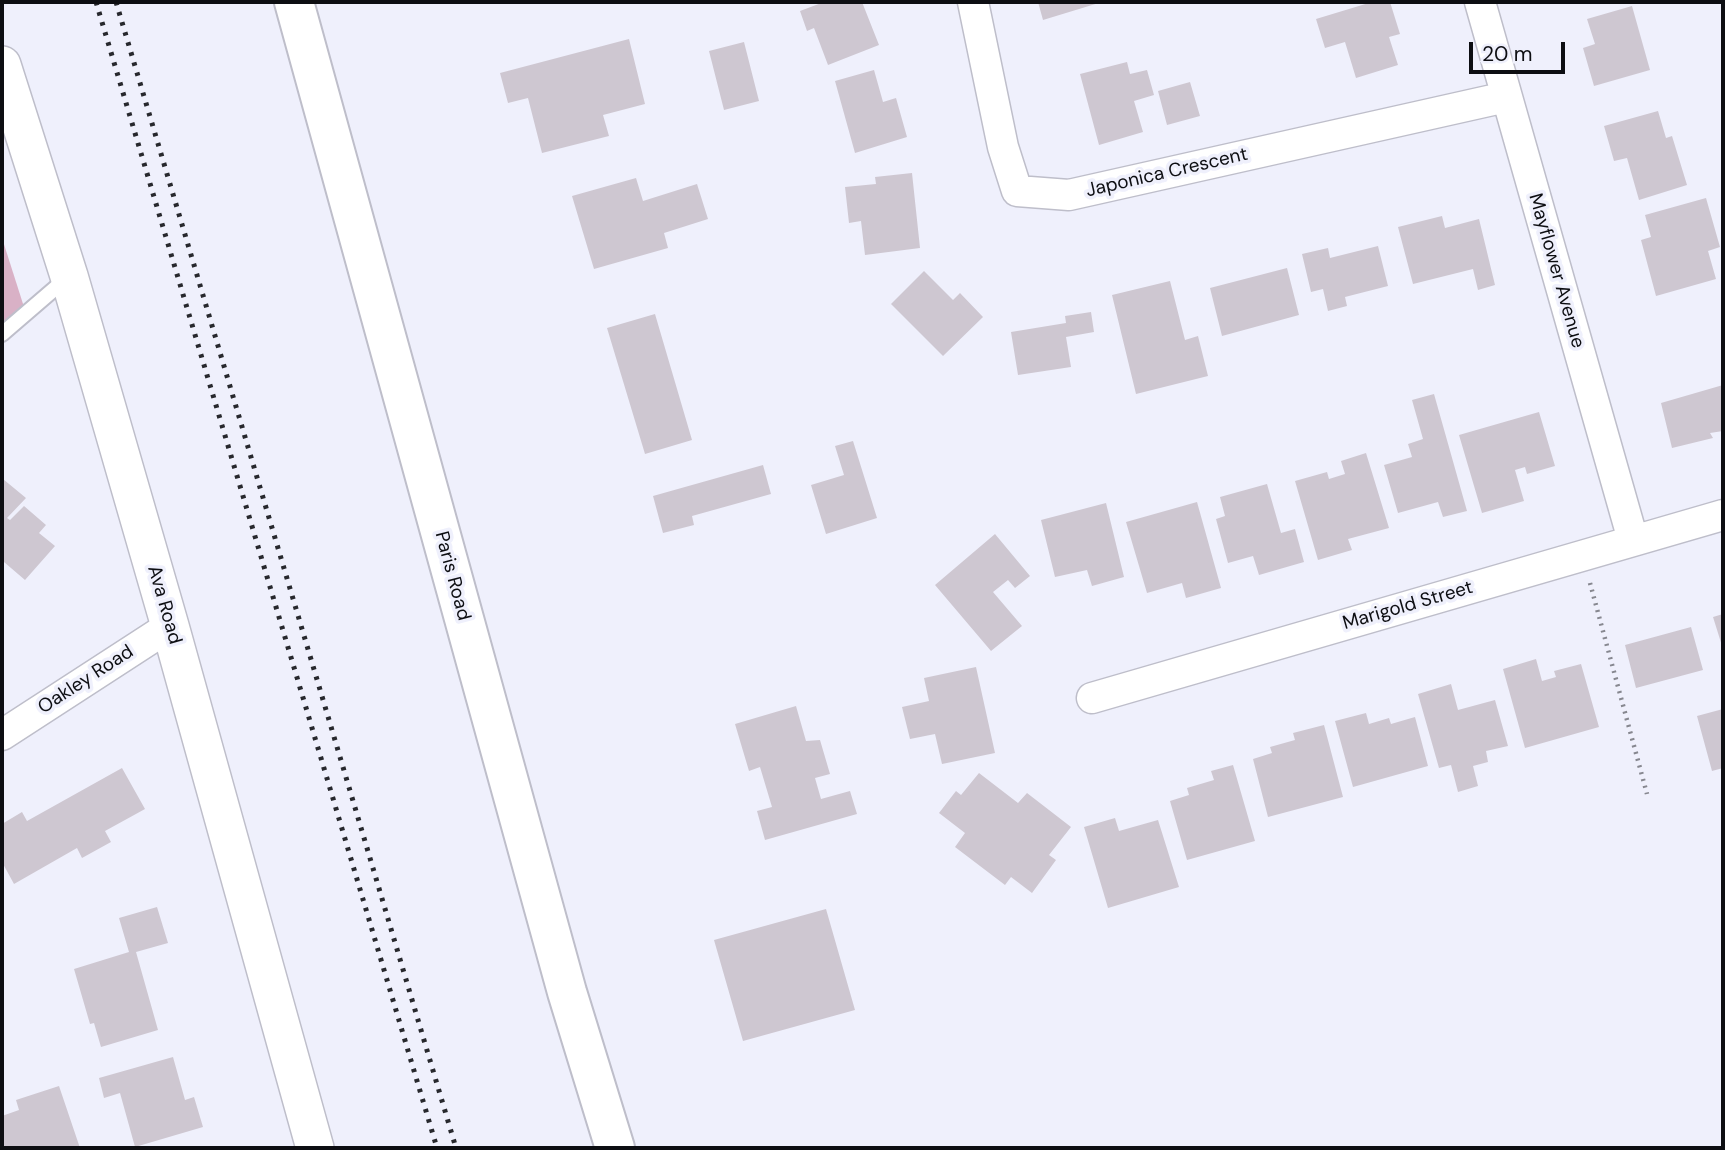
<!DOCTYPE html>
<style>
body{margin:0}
#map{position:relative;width:1725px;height:1150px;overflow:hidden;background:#eff0fc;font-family:"DM Sans",sans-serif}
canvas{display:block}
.frame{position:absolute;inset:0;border:4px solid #0d0e12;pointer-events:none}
.scale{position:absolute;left:1469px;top:42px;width:96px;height:32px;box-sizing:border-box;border:4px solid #0d0e12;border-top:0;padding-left:9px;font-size:21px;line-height:24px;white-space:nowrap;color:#0d0e12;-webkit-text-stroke:5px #eff0fc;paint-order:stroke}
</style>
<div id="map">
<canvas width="1725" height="1150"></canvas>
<div class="frame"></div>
<div class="scale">20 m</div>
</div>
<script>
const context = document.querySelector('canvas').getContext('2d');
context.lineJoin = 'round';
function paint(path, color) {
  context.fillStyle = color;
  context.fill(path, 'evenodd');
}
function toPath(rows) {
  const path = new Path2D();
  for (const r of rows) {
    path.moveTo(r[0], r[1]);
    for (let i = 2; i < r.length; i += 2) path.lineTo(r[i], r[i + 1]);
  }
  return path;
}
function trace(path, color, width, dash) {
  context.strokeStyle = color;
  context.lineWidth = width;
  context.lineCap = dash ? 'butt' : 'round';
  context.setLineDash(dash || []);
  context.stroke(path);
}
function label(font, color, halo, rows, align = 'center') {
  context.font = font + ' "DM Sans",sans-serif';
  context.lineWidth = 7;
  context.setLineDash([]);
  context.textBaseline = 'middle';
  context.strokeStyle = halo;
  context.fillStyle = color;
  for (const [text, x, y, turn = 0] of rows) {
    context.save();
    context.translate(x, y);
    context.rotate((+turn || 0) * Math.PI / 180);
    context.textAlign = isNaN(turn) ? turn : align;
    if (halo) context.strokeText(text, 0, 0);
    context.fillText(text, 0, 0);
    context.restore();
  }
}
paint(toPath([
 [2,238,24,307,2,326]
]), '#d9b1c6');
paint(toPath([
 [824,2,862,2,879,45,828,65,814,28,807,31,800,11],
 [1038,2,1102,2,1043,20],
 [1372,2,1390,2,1400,34,1389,37,1398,65,1356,78,1345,42,1325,48,1316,19],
 [1632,6,1650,70,1594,86,1583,48,1595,44,1587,19],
 [629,39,645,104,603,115,609,136,542,153,528,98,508,103,500,73],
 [744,42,759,101,724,110,709,51],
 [1127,62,1130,74,1147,70,1154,95,1134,101,1143,132,1099,145,1080,74],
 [874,70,883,102,896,98,907,137,855,153,835,81],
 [1190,82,1200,116,1167,125,1158,91],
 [1658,111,1666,138,1672,136,1687,185,1639,200,1627,158,1614,161,1604,126],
 [912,173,920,248,865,255,861,221,849,223,845,187,876,184,875,177],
 [636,178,643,201,697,184,708,219,664,233,668,248,594,269,572,196],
 [1706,198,1720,247,1708,251,1716,279,1656,296,1641,240,1651,237,1645,215],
 [1442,216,1445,228,1479,219,1495,285,1478,290,1473,269,1413,284,1398,227],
 [1378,246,1388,286,1345,297,1347,306,1328,311,1323,289,1311,292,1302,254,1328,248,1330,258],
 [1287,268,1299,315,1222,336,1210,288],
 [924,271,953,300,960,293,983,317,943,356,891,304],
 [1170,281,1185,340,1198,336,1208,376,1136,394,1112,295],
 [1091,312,1094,332,1066,337,1071,367,1018,375,1011,332,1066,323,1065,316],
 [655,314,692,440,645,454,607,328],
 [1723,385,1723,431,1710,433,1713,438,1672,448,1661,403],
 [1434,394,1467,511,1443,517,1438,502,1398,513,1384,465,1412,457,1408,444,1423,439,1412,400],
 [1539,412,1555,466,1527,474,1525,467,1515,470,1524,501,1482,513,1459,435],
 [853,441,877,518,826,534,811,485,844,475,835,446],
 [1366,453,1389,528,1348,539,1352,550,1318,560,1295,481,1327,472,1329,479,1345,474,1341,461],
 [763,465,771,494,692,516,694,525,663,533,653,496],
 [3,479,26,498,7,518,10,520,24,506,46,525,39,533,55,546,25,580,4,562,2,565],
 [1267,484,1281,533,1295,529,1304,562,1259,575,1253,556,1228,563,1216,519,1225,516,1220,497],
 [1197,502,1221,588,1186,598,1182,583,1147,593,1126,522],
 [1106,503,1124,577,1092,586,1087,570,1055,577,1041,520],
 [995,534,1030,576,1015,588,1008,580,993,592,1022,626,991,651,935,585],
 [1723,614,1723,649,1713,617],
 [1691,627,1703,670,1636,688,1625,645],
 [1536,659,1542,681,1556,677,1554,671,1581,664,1599,727,1525,748,1503,669],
 [976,667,995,753,942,764,935,734,910,739,902,707,929,701,924,678],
 [1451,684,1458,710,1495,700,1508,746,1486,751,1488,762,1473,766,1478,786,1458,792,1451,765,1439,768,1418,694],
 [796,706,806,741,820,740,830,774,815,778,821,799,850,791,857,814,765,840,757,811,772,807,760,767,749,771,735,724],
 [1723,709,1723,768,1712,771,1697,716],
 [1366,713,1369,724,1389,718,1391,724,1415,717,1428,766,1353,787,1335,721],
 [1324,725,1343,797,1268,817,1253,759,1272,753,1270,747,1295,740,1293,733],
 [1233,765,1255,841,1187,860,1170,801,1189,795,1187,788,1214,780,1211,771],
 [122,768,145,809,105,831,111,842,82,858,77,848,14,884,2,862,2,824,22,812,27,821],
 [979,773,1018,803,1027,793,1071,827,1049,855,1056,860,1032,893,1011,877,1005,885,955,847,965,833,939,813,956,791,961,795],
 [1115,818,1119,831,1158,820,1179,887,1108,908,1084,827],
 [157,907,168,943,136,952,158,1030,101,1047,94,1023,90,1024,74,969,129,952,119,918],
 [826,909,855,1010,743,1041,714,940],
 [173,1057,185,1100,194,1097,203,1127,135,1147,120,1093,104,1098,99,1078],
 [59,1086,80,1148,2,1148,2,1116,19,1110,16,1100]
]), '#cec7d1');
const service = toPath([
 [2,334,67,278]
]);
const minor = toPath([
 [973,2,1003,147,1017,191,1069,195,1506,97],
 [1480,2,1633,540],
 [1092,698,1723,515],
 [2,735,170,626]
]);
const tertiary = toPath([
 [2,65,69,276,170,626,315,1148]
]);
const secondary = toPath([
 [294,2,567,992,615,1148]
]);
trace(service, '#bebeca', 18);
trace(minor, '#bebeca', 33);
trace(tertiary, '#bebeca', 40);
trace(secondary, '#bebeca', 42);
trace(toPath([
 [1590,583,1647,794]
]), '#86878f', 4.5, [2, 5]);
trace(service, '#fff', 14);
trace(minor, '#fff', 30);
trace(tertiary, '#fff', 37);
trace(secondary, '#fff', 38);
trace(toPath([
 [96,2,437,1148],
 [116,2,456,1148]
]), '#27282d', 5, [3.5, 7]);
label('19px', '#0d0e12', '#eff0fc', [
 ["Japonica Crescent",1167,173,-13],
 ["Mayflower Avenue",1556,271,74],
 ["Paris Road",452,576,75],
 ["Ava Road",164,605,74],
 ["Marigold Street",1408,606,-16],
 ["Oakley Road",86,680,-33]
]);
</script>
